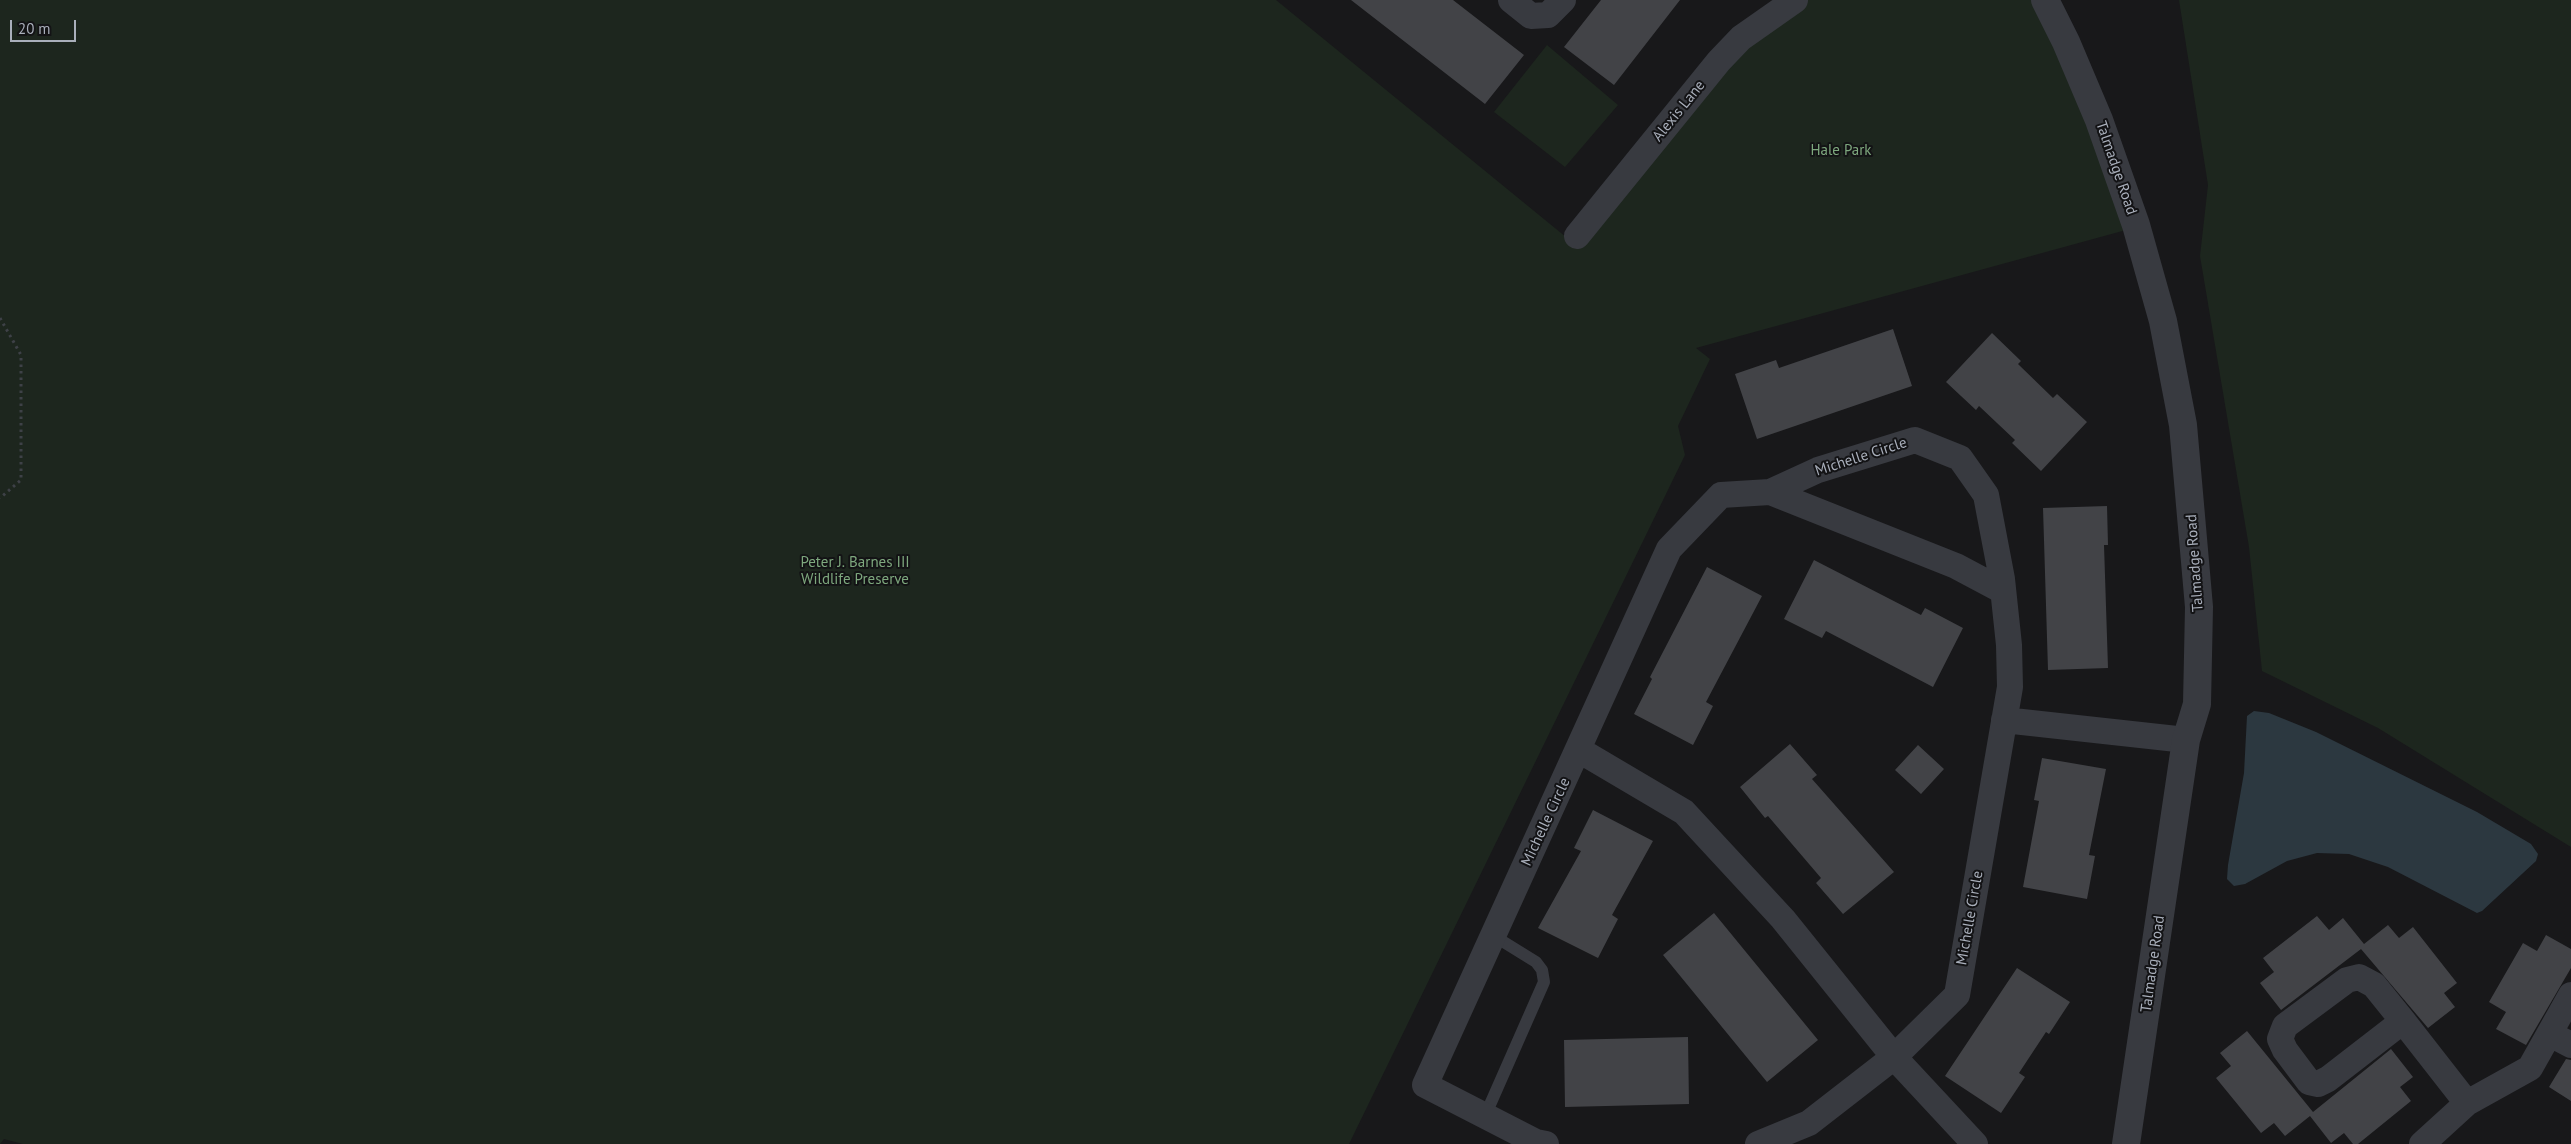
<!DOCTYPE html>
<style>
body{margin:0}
#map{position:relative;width:2571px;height:1144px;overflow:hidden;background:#18181a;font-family:"PT Sans",sans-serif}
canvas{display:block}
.scale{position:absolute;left:10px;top:20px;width:66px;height:22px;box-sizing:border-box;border:2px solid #a9afbb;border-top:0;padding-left:6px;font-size:15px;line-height:18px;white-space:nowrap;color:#a9afbb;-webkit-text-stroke:4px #131315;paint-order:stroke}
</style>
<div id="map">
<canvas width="2571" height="1144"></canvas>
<div class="scale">20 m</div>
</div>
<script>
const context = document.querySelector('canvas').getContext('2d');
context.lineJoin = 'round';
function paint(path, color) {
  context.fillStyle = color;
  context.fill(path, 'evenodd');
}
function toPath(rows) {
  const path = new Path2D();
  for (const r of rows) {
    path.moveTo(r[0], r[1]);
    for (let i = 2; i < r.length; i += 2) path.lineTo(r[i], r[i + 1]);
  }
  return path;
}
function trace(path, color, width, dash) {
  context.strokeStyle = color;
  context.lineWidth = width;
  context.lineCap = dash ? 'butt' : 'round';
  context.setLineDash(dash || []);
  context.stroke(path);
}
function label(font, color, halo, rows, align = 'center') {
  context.font = font + ' "PT Sans",sans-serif';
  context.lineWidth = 4;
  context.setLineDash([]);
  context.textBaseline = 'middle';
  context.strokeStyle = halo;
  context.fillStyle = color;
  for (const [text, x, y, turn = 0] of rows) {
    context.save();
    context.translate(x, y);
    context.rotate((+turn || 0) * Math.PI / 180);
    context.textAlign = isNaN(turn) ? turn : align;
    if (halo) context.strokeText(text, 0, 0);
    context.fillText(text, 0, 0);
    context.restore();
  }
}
paint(toPath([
 [0,0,1276,0,1572,242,1642,156,1795,0,2036,0,2059,44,2126,230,1696,348,1710,359,1678,426,1685,455,1349,1144,23,1144,4,1139,0,1144],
 [2179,0,2571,0,2571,847,2378,728,2262,671,2249,547,2200,256,2208,185],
 [1547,45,1618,105,1565,167,1494,112]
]), '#1d261e');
paint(toPath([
 [2254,711,2269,713,2316,732,2477,812,2531,844,2538,854,2536,861,2482,911,2477,913,2388,867,2349,854,2317,853,2287,861,2245,884,2234,886,2227,879,2228,865,2244,773,2247,716]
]), '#2c3840');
paint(toPath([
 [1351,0,1453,0,1524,55,1485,104],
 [1601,0,1680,0,1614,85,1564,47],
 [1893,329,1912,386,1757,439,1735,374,1776,360,1779,368],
 [1992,333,2021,361,2018,364,2053,398,2057,394,2087,422,2041,471,2012,443,2015,440,1979,406,1976,410,1946,382],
 [2107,506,2108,545,2104,545,2108,668,2048,670,2043,508],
 [1814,560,1921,615,1925,608,1963,628,1933,687,1826,631,1822,638,1784,619],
 [1707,567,1762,596,1706,702,1713,706,1693,745,1634,714,1652,679,1650,677],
 [1790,744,1817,775,1812,779,1894,872,1843,914,1816,883,1821,878,1768,816,1765,818,1740,787],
 [1918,745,1944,769,1921,794,1895,770],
 [2042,758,2106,769,2089,855,2095,856,2087,899,2023,887,2039,801,2034,800],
 [1593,810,1653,841,1612,915,1618,919,1598,958,1538,928,1581,851,1574,848],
 [1714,913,1818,1040,1767,1082,1663,955],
 [2317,916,2329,930,2343,918,2364,944,2388,925,2399,938,2413,927,2457,983,2444,993,2455,1007,2428,1028,2361,949,2281,1010,2260,983,2274,972,2263,958],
 [2546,935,2571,949,2571,968,2526,1045,2496,1029,2506,1012,2489,1002,2523,943,2537,951],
 [2017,968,2070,1002,2049,1034,2046,1032,2019,1073,2025,1077,2001,1113,1945,1076],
 [2247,1031,2313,1112,2391,1049,2413,1077,2400,1087,2411,1101,2358,1144,2353,1144,2344,1133,2331,1143,2310,1116,2285,1136,2274,1123,2261,1133,2216,1078,2231,1066,2220,1053],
 [1688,1037,1689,1104,1565,1107,1564,1040],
 [2566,1059,2571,1060,2571,1101,2549,1087]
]), '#424347');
trace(toPath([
 [0,318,21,355,21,480,0,498]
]), '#3e4147', 3, [2.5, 4]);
trace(toPath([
 [1485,1116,1544,982,1542,970,1536,962,1494,936]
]), '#383a40', 12);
trace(toPath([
 [1511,0,1531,16,1548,15,1563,0],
 [1577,236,1719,61,1741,38,1795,0],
 [1770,492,1956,566,2003,591],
 [2004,720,2186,740],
 [1579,750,1684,812,1783,919,1894,1057,1975,1144],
 [2403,1021,2328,1079,2318,1084,2309,1082,2285,1050,2280,1039,2285,1026,2347,980,2359,977,2374,985,2403,1021,2467,1103],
 [2550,1034,2571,1045],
 [1546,1144,1536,1142,1425,1085,1669,549,1721,495,1770,492,1818,470,1915,440,1960,458,1986,495,2002,579,2009,645,2010,687,1957,995,1894,1057,1809,1123,1758,1144],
 [2422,1144,2467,1103,2530,1068,2571,995]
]), '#383a40', 26);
trace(toPath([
 [2045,0,2066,42,2099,120,2136,225,2163,321,2183,425,2199,607,2197,704,2186,740,2126,1144]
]), '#383a40', 28);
label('15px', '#a9afbb', '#131315', [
 ["Alexis Lane",1679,111,-51],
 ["Talmadge Road",2116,168,71],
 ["Michelle Circle",1861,457,-18],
 ["Talmadge Road",2195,563,-94],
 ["Michelle Circle",1546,822,-65],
 ["Michelle Circle",1970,918,-80],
 ["Talmadge Road",2153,964,-82]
]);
label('15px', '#7ea87e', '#131315', [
 ["Hale Park",1841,151],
 ["Peter J. Barnes III",855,563],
 ["Wildlife Preserve",855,580]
]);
</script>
